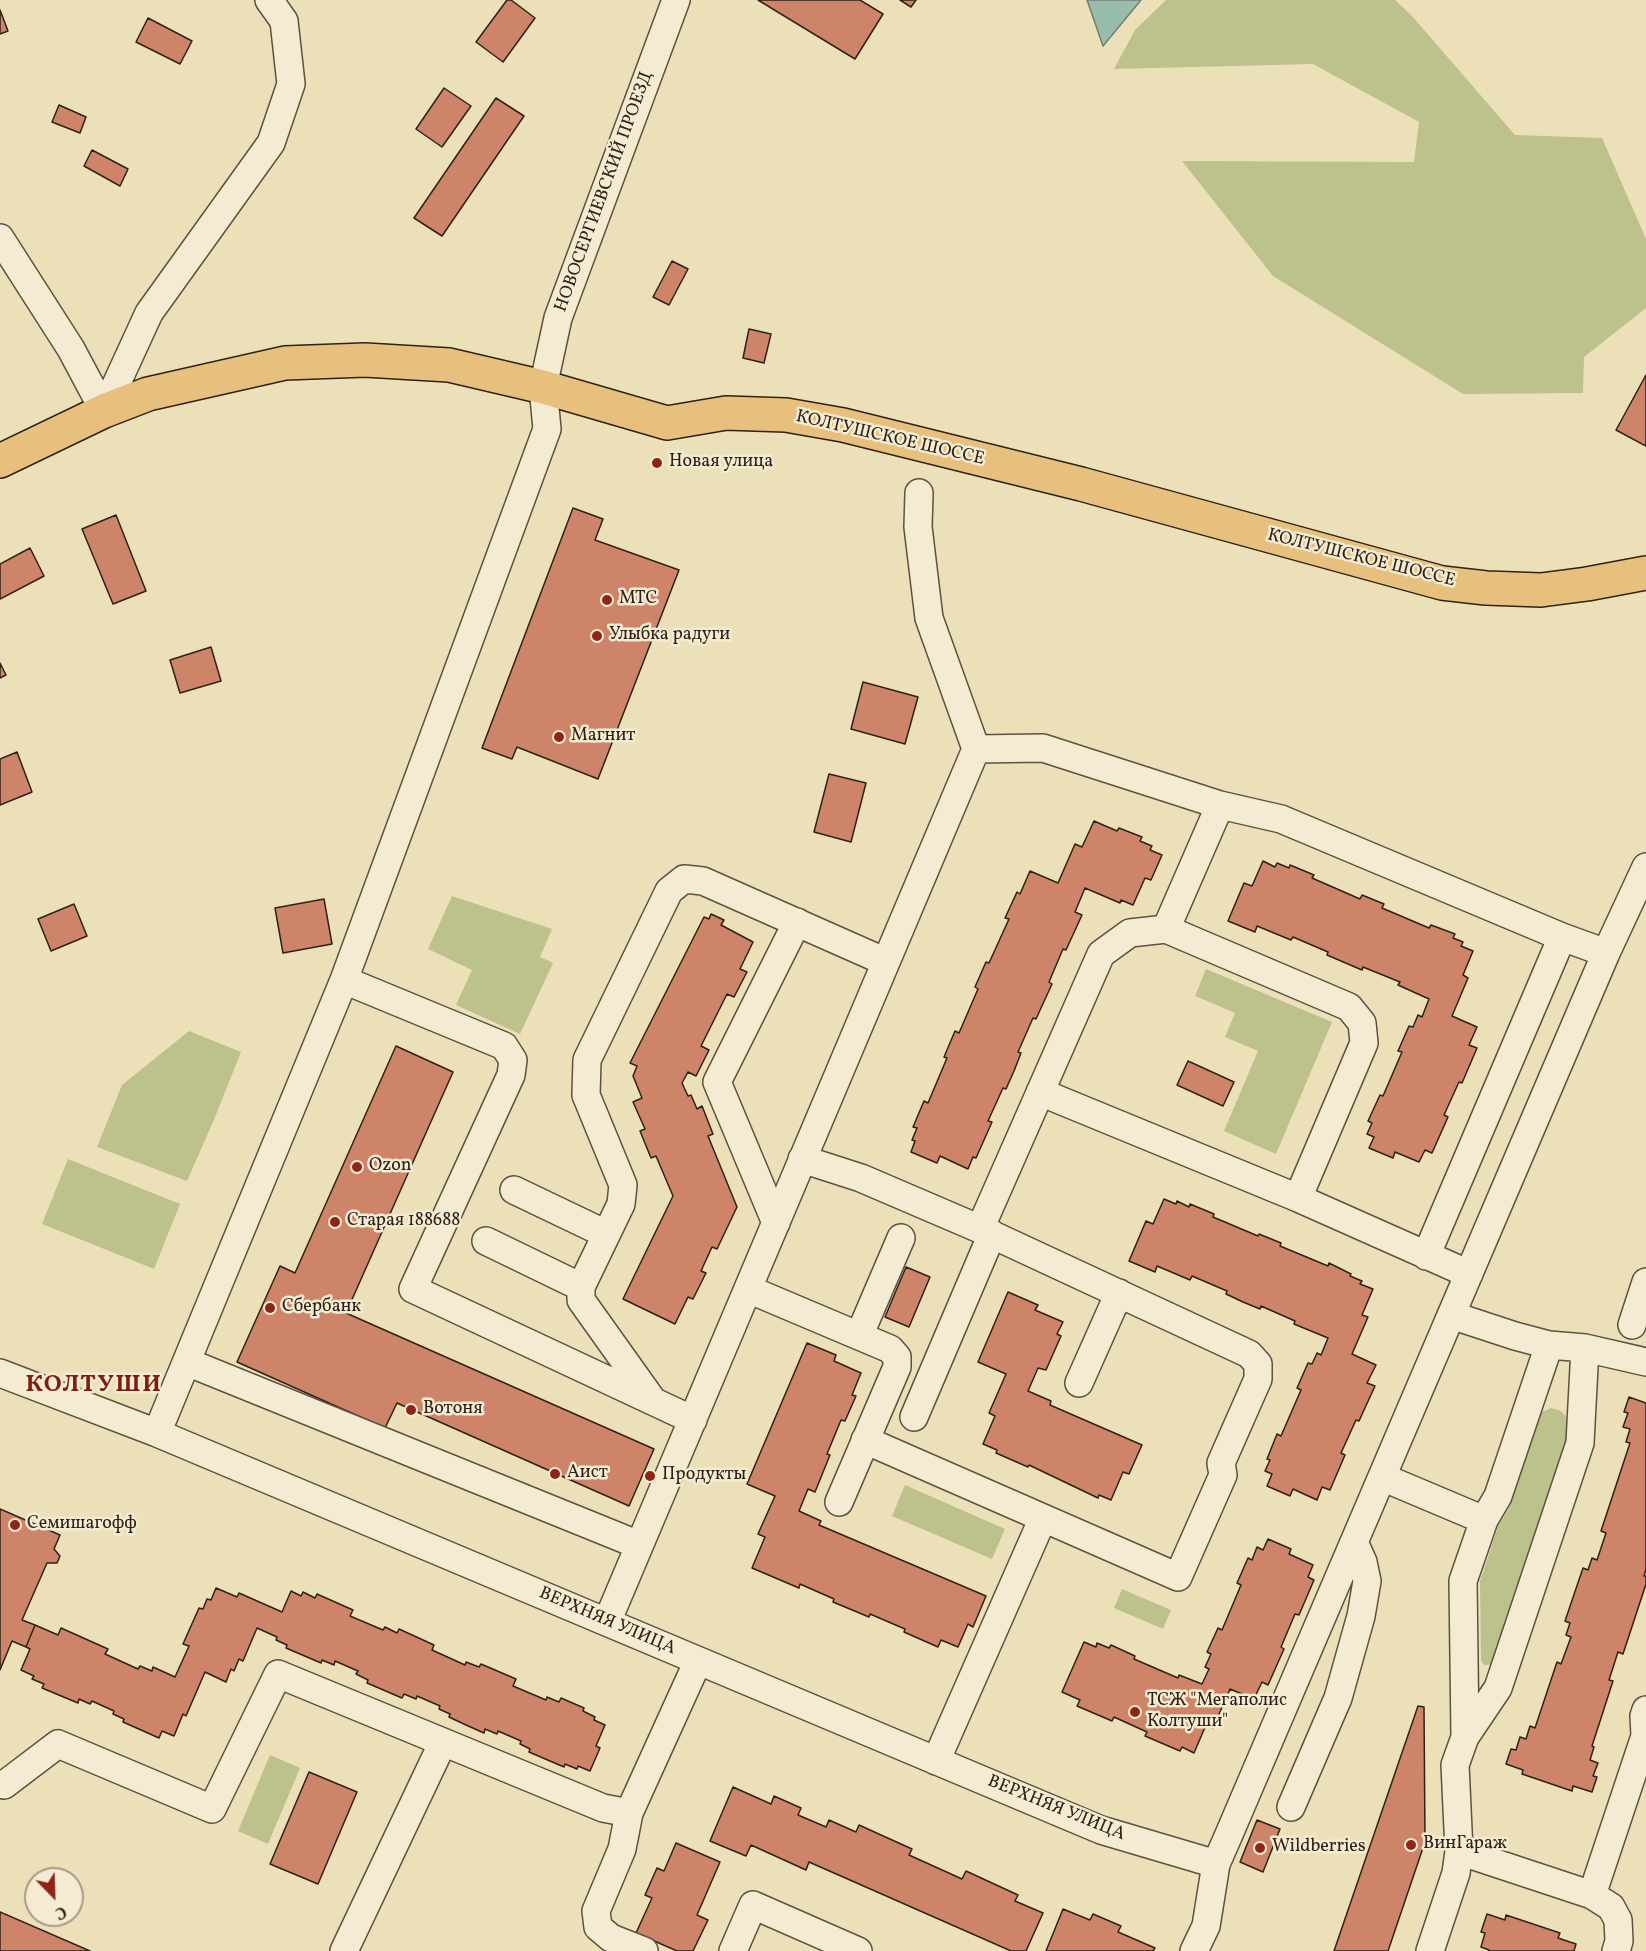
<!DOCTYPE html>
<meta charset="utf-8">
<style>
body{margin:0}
#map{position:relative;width:1646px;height:1951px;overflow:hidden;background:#ece0b9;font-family:Vollkorn,serif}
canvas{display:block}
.north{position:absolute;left:24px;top:1867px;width:60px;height:60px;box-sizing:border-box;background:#f3ebd2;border:2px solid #a59a87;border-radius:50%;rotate:157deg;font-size:16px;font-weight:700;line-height:24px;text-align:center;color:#2f2116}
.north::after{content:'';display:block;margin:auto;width:21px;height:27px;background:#8f2418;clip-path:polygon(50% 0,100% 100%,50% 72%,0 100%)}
</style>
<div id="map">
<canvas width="1646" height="1951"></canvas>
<div class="north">С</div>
</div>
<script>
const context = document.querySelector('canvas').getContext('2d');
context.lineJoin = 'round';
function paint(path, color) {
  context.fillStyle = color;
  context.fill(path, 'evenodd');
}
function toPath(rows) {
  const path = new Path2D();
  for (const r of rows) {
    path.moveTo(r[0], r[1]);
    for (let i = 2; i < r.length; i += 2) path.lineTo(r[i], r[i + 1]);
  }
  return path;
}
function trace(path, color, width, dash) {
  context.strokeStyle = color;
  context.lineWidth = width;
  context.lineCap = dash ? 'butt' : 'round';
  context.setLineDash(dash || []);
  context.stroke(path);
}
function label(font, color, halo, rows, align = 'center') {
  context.font = font + ' Vollkorn,serif';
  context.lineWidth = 5;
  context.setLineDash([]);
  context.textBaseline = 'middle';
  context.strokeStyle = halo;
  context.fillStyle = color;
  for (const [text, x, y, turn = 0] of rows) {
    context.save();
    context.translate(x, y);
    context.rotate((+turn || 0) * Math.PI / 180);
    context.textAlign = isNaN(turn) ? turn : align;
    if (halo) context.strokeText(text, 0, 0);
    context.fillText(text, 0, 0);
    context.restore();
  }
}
paint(toPath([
 [1166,0,1395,0,1412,16,1515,135,1602,138,1646,239,1646,308,1584,357,1583,393,1463,394,1273,276,1182,161,1414,162,1419,122,1313,64,1114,69,1135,30],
 [452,896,552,929,540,957,553,963,520,1034,456,1005,472,970,428,949],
 [1206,969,1332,1022,1276,1154,1224,1131,1258,1051,1225,1037,1235,1013,1195,996],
 [189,1031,241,1052,213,1122,187,1181,97,1147,122,1085],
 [68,1159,180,1204,154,1269,42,1224],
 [1551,1408,1561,1411,1568,1419,1567,1441,1493,1662,1489,1665,1484,1665,1481,1661,1480,1581,1499,1524,1508,1510,1514,1484,1536,1420,1542,1412],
 [905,1485,1005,1529,992,1559,892,1516],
 [1122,1589,1171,1610,1163,1629,1114,1608],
 [270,1755,300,1768,268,1844,238,1831]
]), '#bdc18b');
const water = toPath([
 [1087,0,1141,0,1103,46,1087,0]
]);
paint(water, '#99bdac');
trace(water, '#6f7f70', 1.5);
const building = toPath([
 [507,0,511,0,535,18,503,62,476,42,507,0],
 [758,0,860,0,883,14,855,59,758,0],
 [900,0,916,0,911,7,900,0],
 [0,10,8,31,0,34,0,10],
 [148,18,192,41,180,64,136,42,148,18],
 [444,88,471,106,442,147,416,129,444,88],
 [496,98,524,116,442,236,414,218,496,98],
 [59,105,86,117,80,133,52,122,59,105],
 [92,150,128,169,120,186,84,166,92,150],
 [672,261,688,269,669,305,653,297,672,261],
 [749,329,771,334,764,363,743,358,749,329],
 [1646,375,1646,446,1616,430,1646,375],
 [573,508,603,519,595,540,679,570,598,779,517,747,512,759,482,748,573,508],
 [116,515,146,591,113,604,82,529,116,515],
 [30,548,44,576,0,599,0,564,30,548],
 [211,647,221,681,180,693,170,660,211,647],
 [0,663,6,675,0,678,0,663],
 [863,682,918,697,905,744,851,729,863,682],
 [17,752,32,792,0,805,0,759,17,752],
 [829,774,866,783,851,842,814,832,829,774],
 [1094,821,1117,831,1119,828,1142,837,1140,841,1152,846,1150,850,1162,855,1151,880,1145,878,1133,905,1121,900,1120,903,1085,888,1075,912,1082,915,1066,950,1063,949,1049,982,1052,984,1036,1019,1033,1018,1018,1052,1021,1053,1014,1071,1006,1089,1003,1088,988,1121,992,1122,976,1158,973,1157,968,1169,940,1156,937,1163,911,1152,915,1141,912,1140,917,1128,913,1127,924,1101,928,1103,947,1058,944,1057,955,1031,959,1033,978,989,975,987,986,962,989,963,1009,919,1005,918,1017,892,1020,894,1030,871,1058,883,1075,844,1082,847,1094,821],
 [1263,861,1275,867,1277,863,1289,868,1290,865,1314,875,1312,878,1360,899,1362,895,1384,904,1382,908,1429,928,1431,925,1455,934,1453,938,1463,942,1461,946,1473,951,1463,975,1468,978,1452,1016,1477,1027,1469,1045,1477,1048,1462,1083,1459,1082,1444,1115,1448,1117,1432,1153,1425,1150,1419,1162,1395,1152,1393,1158,1369,1148,1374,1137,1367,1134,1372,1123,1368,1121,1380,1095,1383,1096,1402,1052,1398,1051,1409,1026,1413,1027,1418,1015,1422,1017,1429,999,1398,985,1400,982,1363,967,1362,970,1327,955,1328,952,1293,937,1291,940,1257,926,1255,932,1228,921,1244,883,1252,886,1263,861],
 [324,899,332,944,283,953,275,908,324,899],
 [74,904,87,936,51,951,38,919,74,904],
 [711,914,724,920,721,925,753,942,740,969,747,972,734,997,727,994,701,1046,709,1050,696,1076,688,1072,682,1083,688,1096,691,1095,697,1109,702,1106,713,1134,708,1136,737,1207,717,1249,712,1247,701,1271,706,1273,693,1299,688,1297,675,1324,623,1299,673,1196,656,1156,651,1158,640,1131,645,1129,633,1102,642,1098,633,1076,637,1066,630,1063,704,917,709,919,711,914],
 [396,1046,453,1072,346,1313,654,1449,629,1506,397,1403,385,1428,237,1362,280,1266,295,1273,396,1046],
 [1188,1061,1234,1082,1223,1106,1177,1085,1188,1061],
 [1164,1199,1176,1204,1177,1201,1189,1207,1190,1204,1214,1214,1213,1217,1258,1236,1259,1234,1281,1243,1280,1246,1328,1266,1329,1263,1351,1274,1350,1276,1362,1281,1360,1284,1373,1289,1362,1315,1368,1317,1352,1354,1376,1365,1367,1383,1375,1386,1359,1421,1356,1420,1341,1453,1345,1455,1330,1490,1322,1487,1317,1500,1293,1489,1290,1496,1267,1486,1272,1474,1265,1471,1270,1460,1267,1459,1277,1434,1281,1436,1301,1390,1297,1388,1308,1363,1312,1364,1317,1353,1321,1355,1328,1338,1294,1324,1295,1321,1261,1306,1260,1309,1243,1302,1226,1294,1227,1291,1192,1276,1190,1280,1157,1266,1155,1272,1129,1261,1146,1221,1153,1224,1164,1199],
 [906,1267,930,1277,909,1327,885,1317,906,1267],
 [1008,1292,1038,1305,1035,1310,1063,1322,1057,1334,1061,1336,1046,1370,1038,1368,1028,1391,1051,1401,1050,1405,1142,1445,1129,1474,1123,1472,1111,1500,1099,1495,1098,1498,1029,1465,1028,1467,996,1453,997,1450,983,1444,995,1416,989,1413,1006,1374,978,1362,1008,1292],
 [807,1343,836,1355,834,1361,861,1373,852,1395,856,1396,845,1421,841,1420,827,1454,830,1455,815,1492,808,1489,799,1511,821,1521,819,1525,986,1596,973,1627,968,1624,958,1647,941,1640,938,1647,904,1632,905,1629,870,1614,869,1617,833,1602,834,1599,800,1584,799,1588,752,1568,765,1537,758,1534,775,1496,747,1484,807,1343],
 [1629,1397,1646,1403,1646,1569,1644,1576,1646,1576,1646,1584,1623,1654,1618,1652,1609,1680,1613,1681,1592,1746,1594,1747,1590,1760,1598,1763,1593,1776,1597,1777,1592,1792,1573,1786,1572,1791,1522,1774,1523,1770,1506,1764,1511,1749,1516,1750,1520,1737,1526,1739,1530,1726,1535,1728,1557,1662,1561,1664,1571,1637,1566,1635,1570,1623,1565,1621,1583,1568,1588,1570,1592,1558,1597,1560,1606,1533,1601,1531,1630,1443,1626,1442,1630,1429,1623,1427,1628,1413,1624,1412,1629,1397],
 [0,1509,60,1535,54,1549,60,1556,57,1563,47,1563,22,1620,35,1625,26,1647,12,1641,0,1670,0,1509],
 [1268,1539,1291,1549,1289,1554,1313,1565,1308,1577,1314,1580,1299,1615,1295,1614,1281,1647,1284,1649,1268,1685,1262,1682,1254,1699,1230,1689,1213,1728,1206,1725,1194,1753,1182,1747,1180,1751,1145,1736,1147,1732,1114,1717,1112,1721,1077,1706,1080,1700,1062,1692,1084,1642,1096,1647,1097,1643,1109,1648,1111,1645,1135,1656,1134,1659,1178,1678,1179,1675,1202,1684,1209,1669,1205,1667,1211,1654,1207,1652,1218,1628,1222,1630,1241,1585,1237,1583,1248,1558,1252,1560,1257,1547,1263,1550,1268,1539],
 [216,1588,237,1597,239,1593,282,1612,291,1591,301,1596,303,1592,315,1598,317,1594,353,1610,350,1616,383,1630,385,1627,397,1633,399,1629,434,1645,432,1650,465,1665,466,1662,479,1667,481,1664,516,1679,513,1686,546,1700,547,1697,559,1702,561,1698,584,1708,583,1711,595,1717,594,1720,605,1725,596,1746,600,1748,590,1771,578,1766,577,1769,565,1764,564,1767,529,1752,530,1749,520,1744,521,1741,498,1731,497,1734,485,1729,484,1733,466,1725,449,1717,450,1714,439,1709,440,1706,417,1696,416,1699,404,1694,402,1698,367,1683,368,1680,356,1674,358,1671,335,1661,334,1665,322,1660,321,1663,286,1648,287,1645,276,1640,277,1637,257,1628,243,1661,239,1659,234,1671,231,1669,226,1682,205,1672,186,1716,183,1714,174,1736,162,1731,159,1738,123,1722,124,1719,113,1714,114,1711,92,1701,90,1704,79,1699,78,1703,42,1688,44,1684,32,1679,34,1676,21,1670,30,1649,26,1647,35,1625,58,1635,61,1628,108,1649,105,1654,138,1669,140,1666,152,1671,153,1667,175,1677,189,1646,183,1644,199,1608,203,1609,207,1599,211,1600,216,1588],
 [1418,1706,1424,1707,1425,1842,1388,1951,1334,1951,1418,1706],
 [309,1772,357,1792,318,1884,270,1864,309,1772],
 [733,1787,771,1804,774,1796,801,1808,798,1815,826,1827,829,1820,856,1832,859,1825,912,1849,909,1855,962,1879,966,1871,1018,1895,1015,1901,1043,1913,1026,1951,1011,1951,809,1862,806,1870,751,1845,746,1856,710,1841,733,1787],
 [1257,1820,1280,1829,1263,1872,1240,1862,1257,1820],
 [676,1843,720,1862,697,1915,708,1920,693,1951,677,1951,636,1933,652,1898,645,1895,657,1868,664,1871,676,1843],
 [1063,1909,1090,1920,1093,1914,1121,1926,1118,1932,1155,1948,1153,1951,1046,1951,1063,1909],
 [0,1912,90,1951,0,1951,0,1912],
 [1487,1914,1505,1920,1506,1915,1560,1933,1558,1938,1576,1944,1574,1951,1489,1951,1489,1950,1481,1947,1485,1933,1481,1932,1487,1914]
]);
paint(building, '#ce8469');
trace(building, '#2f2116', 1.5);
const minor = toPath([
 [0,238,71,349,104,411],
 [104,411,149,313,271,143,291,84,284,21,269,0],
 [976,749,1043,748,1220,805,1281,819,1562,937,1606,953],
 [1166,929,1220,805],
 [344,980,504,1046,513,1060,511,1075,413,1289,693,1420],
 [1040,1092,1298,1198,1469,1274],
 [802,1159,861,1178,980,1229,1249,1354,1258,1364,1258,1379,1221,1463,1223,1475,1178,1577,865,1440],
 [514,1190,606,1234],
 [776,1223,717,1082,797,922],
 [980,1229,1101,954,1130,933,1166,929,1349,1007,1362,1023,1364,1043,1298,1198],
 [486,1241,581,1287],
 [1426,1256,1562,937],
 [748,1289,890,1349,897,1357,897,1367,839,1502],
 [1451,1315,1515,1336,1549,1345,1585,1348,1646,1362],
 [1632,1325,1646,1282],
 [859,1336,901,1238],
 [187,1362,639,1545],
 [0,1373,157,1433,1101,1830,1216,1864],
 [1079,1383,1119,1293],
 [653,1401,581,1300,581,1287,621,1204,623,1185,586,1095,587,1060,669,891,684,879,703,881,886,962],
 [914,1417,992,1234],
 [157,1433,344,980,547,429,543,387,558,318,676,0],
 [1382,1477,1484,1520],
 [607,1622,976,749,929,618,918,527,919,493],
 [1465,1737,1498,1688,1580,1443,1585,1348],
 [936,1761,1043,1518],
 [0,1784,4,1785,58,1744,212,1809,278,1674,603,1808,629,1813,698,1661],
 [1291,1807,1338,1698,1361,1616,1367,1581,1363,1562,1354,1542],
 [629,1813,622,1849,596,1911,598,1927,611,1938,644,1951],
 [1459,1851,1592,1895,1611,1907,1618,1920,1619,1941,1616,1951],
 [1592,1895,1645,1736,1644,1716,1646,1710],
 [344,1951,443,1742],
 [733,1951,753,1905,858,1951],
 [1194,1951,1206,1926,1216,1864,1227,1839,1606,953,1646,867],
 [1430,1951,1456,1873,1459,1851,1455,1765,1465,1737,1463,1581,1484,1520,1498,1496,1549,1345]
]);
const major = toPath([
 [0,461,104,411,148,394,285,363,365,360,449,365,543,387,667,423,726,413,786,415,843,425,1081,484,1442,583,1486,588,1541,590,1587,584,1646,573]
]);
trace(minor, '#5e513f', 30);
trace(major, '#2f2116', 36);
trace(minor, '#f3ebd2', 27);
trace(major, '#e6c07c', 33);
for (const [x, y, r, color] of [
 [657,463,6,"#8f2418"],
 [607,600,6,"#8f2418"],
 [597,636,6,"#8f2418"],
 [559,737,6,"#8f2418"],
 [357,1167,6,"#8f2418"],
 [335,1222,6,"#8f2418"],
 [270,1308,6,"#8f2418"],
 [411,1410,6,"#8f2418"],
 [555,1474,6,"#8f2418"],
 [650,1476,6,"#8f2418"],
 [15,1525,6,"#8f2418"],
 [1135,1712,6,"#8f2418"],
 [1411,1845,6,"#8f2418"],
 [1260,1848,6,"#8f2418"]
]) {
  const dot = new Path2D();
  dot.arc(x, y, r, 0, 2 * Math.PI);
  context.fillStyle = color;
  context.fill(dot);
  trace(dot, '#f3ebd2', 2);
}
label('18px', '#2f2116', '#f3ebd2', [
 ["НОВОСЕРГИЕВСКИЙ ПРОЕЗД",605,192,-70],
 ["КОЛТУШСКОЕ ШОССЕ",890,439,13],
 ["КОЛТУШСКОЕ ШОССЕ",1361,559,14],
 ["ВЕРХНЯЯ УЛИЦА",607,1622,23],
 ["ВЕРХНЯЯ УЛИЦА",1056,1809,22]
]);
label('18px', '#2f2116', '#f3ebd2', [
 ["Новая улица",669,463],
 ["МТС",619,600],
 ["Улыбка радуги",609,636],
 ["Магнит",571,737],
 ["Ozon",369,1167],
 ["Старая 188688",347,1222],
 ["Сбербанк",282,1308],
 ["Вотоня",423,1410],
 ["Аист",567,1474],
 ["Продукты",662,1476],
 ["Семишагофф",27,1525],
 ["ТСЖ \"Мегаполис",1147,1702],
 ["Колтуши\"",1147,1723],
 ["ВинГараж",1423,1845],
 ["Wildberries",1272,1848]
], 'left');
context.letterSpacing = '1.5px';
label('bold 24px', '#7a1f14', '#f3ebd2', [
 ["КОЛТУШИ",94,1387]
]);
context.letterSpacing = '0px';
</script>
